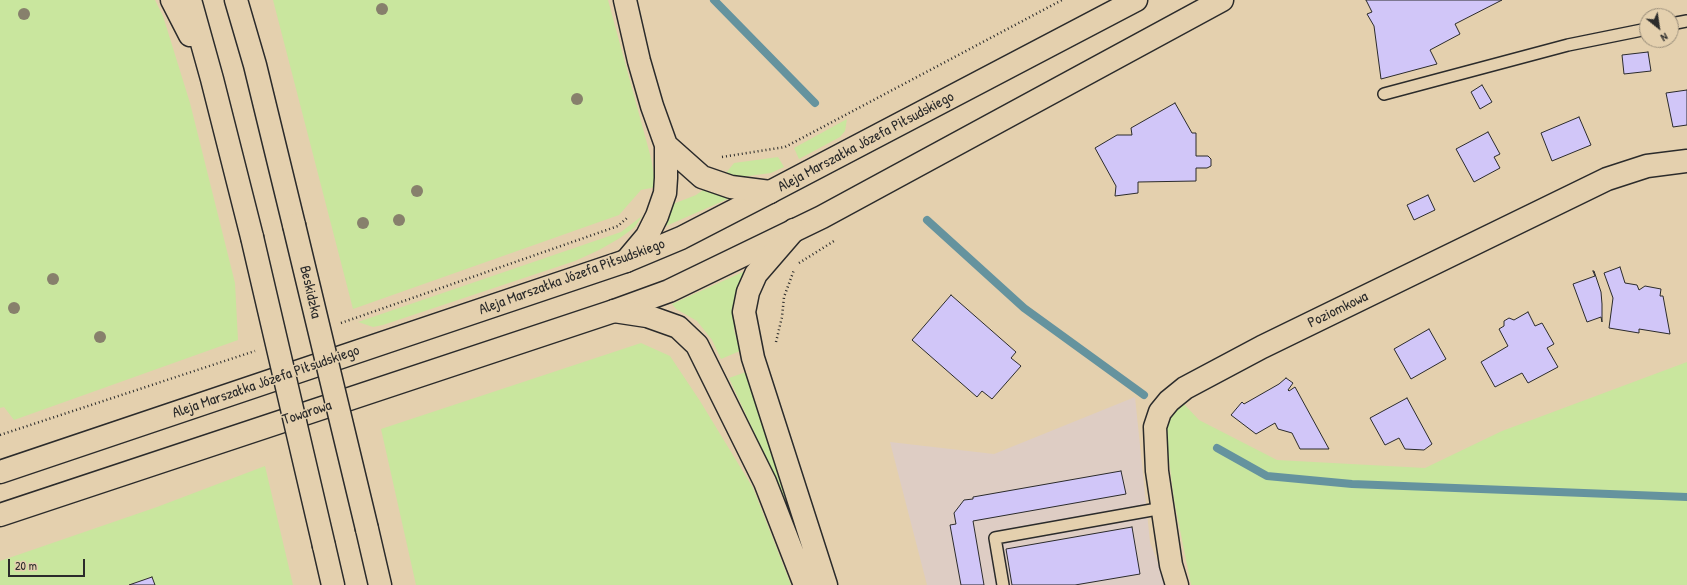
<!DOCTYPE html>
<meta charset="utf-8">
<style>
body{margin:0}
#map{position:relative;width:1687px;height:585px;overflow:hidden;background:#e4d0ae;font-family:"Patrick Hand",sans-serif}
canvas{display:block}
.north{position:absolute;left:1639px;top:8px;width:40px;height:40px;box-sizing:border-box;background:#e4d0ae;border:1px solid #9a8e7a;border-radius:50%;rotate:150deg;font-size:11px;font-weight:700;line-height:16px;text-align:center;color:#2b2b2b}
.north::after{content:'';display:block;margin:auto;width:14px;height:18px;background:#2b2b2b;clip-path:polygon(50% 0,100% 100%,50% 72%,0 100%)}
.scale{position:absolute;left:8px;top:559px;width:77px;height:18px;box-sizing:border-box;border:2px solid #2b2b2b;border-top:0;padding-left:5px;font-size:12px;line-height:14px;white-space:nowrap;color:#2b2b2b;-webkit-text-stroke:3px #e4d0ae;paint-order:stroke}
</style>
<div id="map">
<canvas width="1687" height="585"></canvas>
<div class="north">N</div>
<div class="scale">20 m</div>
</div>
<script>
const context = document.querySelector('canvas').getContext('2d');
context.lineJoin = 'round';
function paint(path, color) {
  context.fillStyle = color;
  context.fill(path, 'evenodd');
}
function toPath(rows) {
  const path = new Path2D();
  for (const r of rows) {
    path.moveTo(r[0], r[1]);
    for (let i = 2; i < r.length; i += 2) path.lineTo(r[i], r[i + 1]);
  }
  return path;
}
function trace(path, color, width, dash) {
  context.strokeStyle = color;
  context.lineWidth = width;
  context.lineCap = dash ? 'butt' : 'round';
  context.setLineDash(dash || []);
  context.stroke(path);
}
function label(font, color, halo, rows, align = 'center') {
  context.font = font + ' "Patrick Hand",sans-serif';
  context.lineWidth = 3;
  context.setLineDash([]);
  context.textBaseline = 'middle';
  context.strokeStyle = halo;
  context.fillStyle = color;
  for (const [text, x, y, turn = 0] of rows) {
    context.save();
    context.translate(x, y);
    context.rotate((+turn || 0) * Math.PI / 180);
    context.textAlign = isNaN(turn) ? turn : align;
    if (halo) context.strokeText(text, 0, 0);
    context.fillText(text, 0, 0);
    context.restore();
  }
}
paint(toPath([
 [1135,397,1150,542,1166,585,927,585,890,442,994,454]
]), '#decdc4');
paint(toPath([
 [0,0,155,0,163,16,190,103,235,283,238,340,14,420,4,407,0,408],
 [273,0,608,0,651,158,656,187,641,190,619,215,353,309],
 [847,119,845,131,840,137,799,159,794,148],
 [778,157,784,167,771,173,741,177,726,173,734,163],
 [706,188,730,198,666,226,673,204,696,195],
 [642,216,635,227,620,238,599,250,575,261,383,325,373,327,358,322,621,232],
 [745,271,745,275,734,303,734,330,740,351,721,359,712,340,697,321,676,309,672,304],
 [641,343,670,356,700,401,753,488,791,585,416,585,381,429],
 [1687,362,1687,585,1191,585,1174,500,1165,426,1182,402,1199,420,1277,460,1425,468,1502,431],
 [746,372,796,523,729,378],
 [265,466,293,585,155,585,152,577,129,585,0,585,0,561,157,507]
]), '#c9e69e');
trace(toPath([
 [714,0,815,103],
 [927,220,1024,308,1144,395],
 [1217,448,1267,476,1352,484,1687,497]
]), '#65939e', 8);
const building = toPath([
 [1366,0,1502,0,1455,24,1460,34,1430,50,1437,64,1381,79,1374,26,1367,14,1372,12,1366,0],
 [1648,52,1651,71,1624,74,1622,55,1648,52],
 [1482,85,1492,102,1480,109,1471,92,1482,85],
 [1687,90,1687,125,1673,127,1666,93,1687,90],
 [1175,103,1192,133,1196,133,1196,156,1208,156,1211,159,1211,166,1207,168,1196,168,1196,181,1138,182,1138,193,1115,196,1116,186,1095,148,1117,135,1132,135,1131,128,1175,103],
 [1579,117,1591,145,1552,161,1541,133,1579,117],
 [1488,132,1500,154,1494,157,1500,168,1474,182,1456,149,1488,132],
 [1428,195,1435,210,1414,220,1407,205,1428,195],
 [1620,267,1625,283,1637,285,1639,290,1645,286,1661,289,1660,296,1663,296,1670,334,1639,329,1639,333,1609,328,1613,298,1604,273,1620,267],
 [1593,271,1594,271,1601,292,1602,304,1602,322,1601,317,1587,322,1573,284,1595,276,1593,271],
 [951,295,1016,352,1011,358,1021,366,992,399,982,391,977,397,912,340,951,295],
 [1528,312,1535,326,1542,323,1554,344,1547,348,1558,367,1528,383,1522,373,1495,387,1481,362,1508,346,1499,329,1504,326,1504,321,1509,318,1514,320,1528,312],
 [1429,329,1446,359,1411,379,1394,349,1429,329],
 [1286,378,1293,383,1288,390,1289,391,1295,387,1329,449,1300,449,1292,433,1278,429,1275,423,1256,434,1231,415,1242,402,1244,404,1279,384,1286,378],
 [1407,398,1432,444,1424,450,1405,449,1399,438,1385,445,1370,418,1407,398],
 [1121,471,1126,494,973,521,984,585,961,585,950,525,956,524,954,513,964,500,973,499,973,497,1121,471],
 [1132,527,1140,574,1075,585,1012,585,1006,549,1132,527],
 [152,577,155,585,129,585,152,577]
]);
paint(building, '#d1c6f8');
trace(building, '#2b2b2b', 1);
const lane = toPath([
 [1671,24,1687,21],
 [1384,94,1568,45,1647,29],
 [1003,585,995,538,1163,508]
]);
const street = toPath([
 [1177,585,1171,565,1157,471,1155,427,1160,412,1169,401,1185,388,1262,347,1607,179,1647,166,1687,161]
]);
const secondary = toPath([
 [0,472,626,261,681,238,770,192,1136,0],
 [0,515,614,311,669,291,822,217,1222,0]
]);
const primary = toPath([
 [172,0,190,35],
 [190,0,212,79,252,237],
 [236,0,255,65,294,225],
 [625,0,639,61,652,106,666,145,666,178,665,193,657,216,647,236,626,261],
 [666,145,702,177,731,187,770,192],
 [794,230,756,274,748,292,744,312,753,358,826,585],
 [614,311,647,316,678,327,697,345,765,482,805,585],
 [367,529,380,585],
 [324,546,333,585]
]);
trace(lane, '#2b2b2b', 14);
trace(street, '#2b2b2b', 25);
trace(secondary, '#2b2b2b', 25);
trace(primary, '#2b2b2b', 25);
trace(toPath([
 [722,157,785,147,1062,0],
 [799,263,834,241],
 [341,323,618,226,627,218],
 [776,342,782,317,784,297,794,270],
 [0,435,255,351]
]), '#2b2b2b', 2.5, [1, 3]);
trace(lane, '#e4d0ae', 11);
trace(street, '#e4d0ae', 22);
trace(secondary, '#e4d0ae', 22);
trace(primary, '#e4d0ae', 22);
const primaryBridge = toPath([
 [294,225,367,529],
 [252,237,324,546]
]);
trace(primaryBridge, '#2b2b2b', 25, []);
trace(primaryBridge, '#e4d0ae', 22);
context.fillStyle = '#87806c';
for (const [x, y] of [
 [382,9],
 [24,14],
 [577,99],
 [417,191],
 [399,220],
 [363,223],
 [53,279],
 [14,308],
 [100,337]
]) {
  context.beginPath();
  context.arc(x, y, 6, 0, 2 * Math.PI);
  context.fill();
}
label('15px', '#2b2b2b', '#e4d0ae', [
 ["Aleja Marszałka Józefa Piłsudskiego",866,142,-28],
 ["Aleja Marszałka Józefa Piłsudskiego",572,277,-20],
 ["Beskidzka",310,292,77],
 ["Poziomkowa",1338,310,-26],
 ["Aleja Marszałka Józefa Piłsudskiego",266,382,-19],
 ["Towarowa",307,413,-18]
]);
</script>
